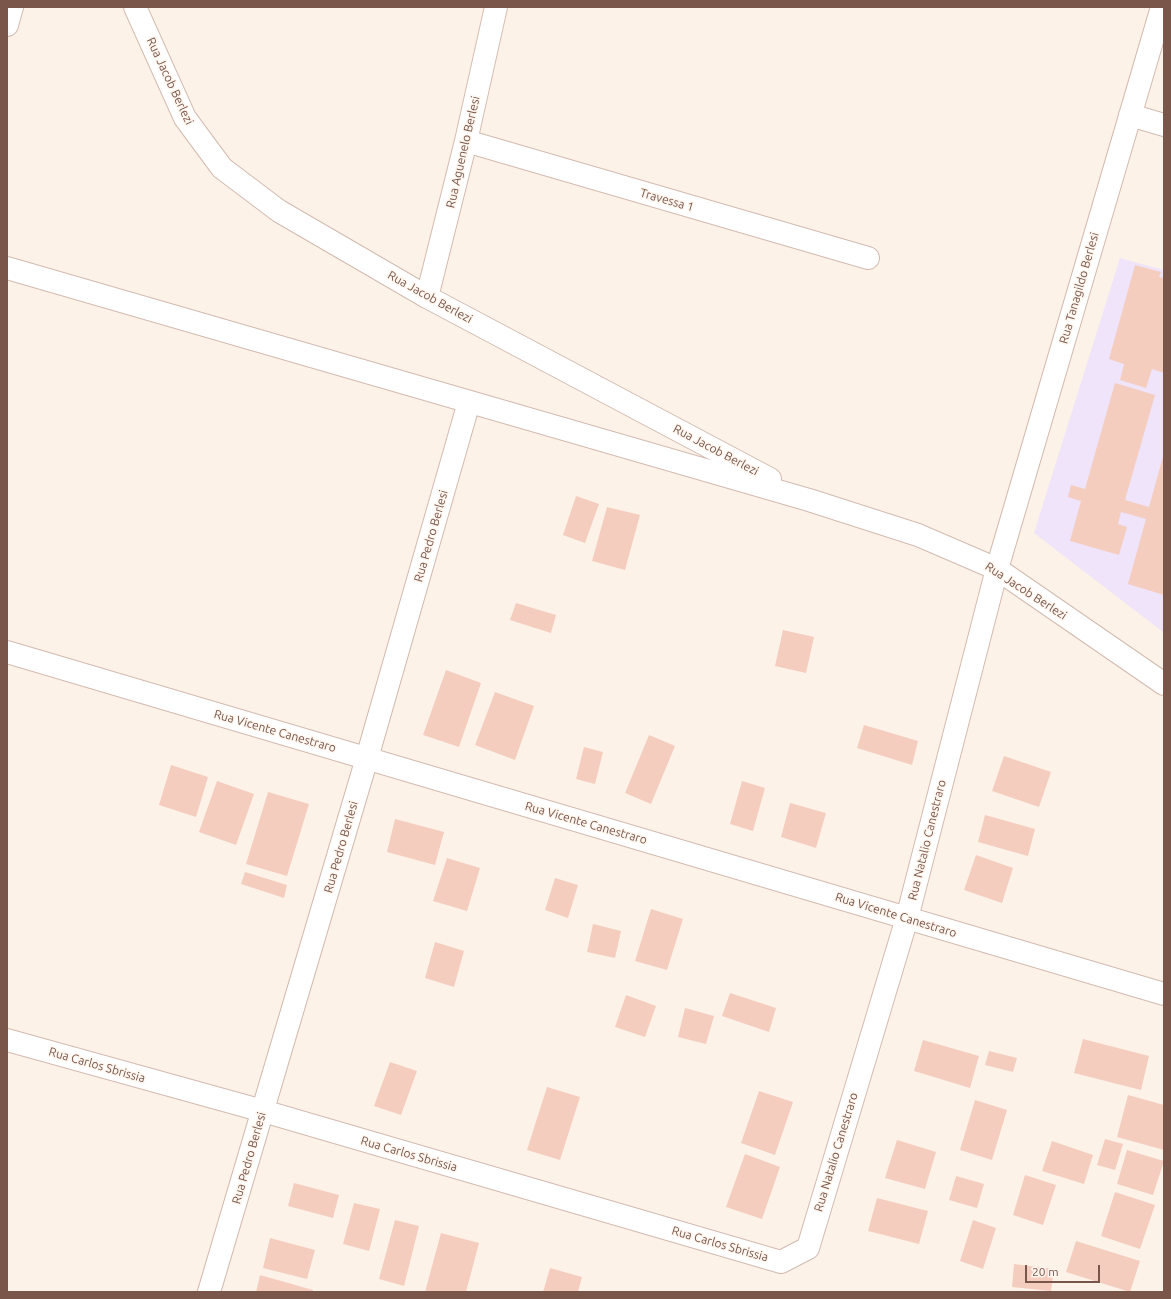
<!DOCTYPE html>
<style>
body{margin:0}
#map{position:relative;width:1171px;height:1299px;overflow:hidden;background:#fdf2e8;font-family:Ubuntu,sans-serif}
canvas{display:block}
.frame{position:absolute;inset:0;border:8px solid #79554a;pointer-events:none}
.scale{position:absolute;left:1025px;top:1265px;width:75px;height:18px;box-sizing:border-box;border:2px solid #79554a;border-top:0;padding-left:5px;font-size:12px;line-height:14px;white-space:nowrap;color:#79554a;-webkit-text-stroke:3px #fff7ef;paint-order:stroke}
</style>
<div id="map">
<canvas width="1171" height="1299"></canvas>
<div class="frame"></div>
<div class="scale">20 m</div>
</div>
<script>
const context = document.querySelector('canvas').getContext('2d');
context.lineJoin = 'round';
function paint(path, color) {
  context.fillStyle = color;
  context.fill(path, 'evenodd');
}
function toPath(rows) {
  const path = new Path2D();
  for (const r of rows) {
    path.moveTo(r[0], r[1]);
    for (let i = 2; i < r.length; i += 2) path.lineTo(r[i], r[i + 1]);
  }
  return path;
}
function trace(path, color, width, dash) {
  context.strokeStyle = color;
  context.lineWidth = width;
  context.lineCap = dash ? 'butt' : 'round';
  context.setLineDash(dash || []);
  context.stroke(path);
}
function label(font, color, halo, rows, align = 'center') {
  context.font = font + ' Ubuntu,sans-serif';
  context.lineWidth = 3;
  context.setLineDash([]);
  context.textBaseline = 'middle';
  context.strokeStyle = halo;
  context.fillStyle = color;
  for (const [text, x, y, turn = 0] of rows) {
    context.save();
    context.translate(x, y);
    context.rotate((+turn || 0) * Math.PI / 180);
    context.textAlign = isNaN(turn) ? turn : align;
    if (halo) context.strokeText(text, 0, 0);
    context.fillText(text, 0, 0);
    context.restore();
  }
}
paint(toPath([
 [1120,258,1164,270,1163,632,1034,533]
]), '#efe4fa');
paint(toPath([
 [1135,265,1161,272,1159,277,1164,278,1164,373,1152,369,1146,388,1120,380,1124,364,1109,359],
 [1115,383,1155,395,1125,500,1149,507,1164,453,1164,595,1128,584,1146,519,1121,512,1118,524,1127,527,1119,555,1070,541,1081,501,1068,497,1071,485,1085,489],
 [576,496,599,504,585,543,563,535],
 [607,507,640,515,625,570,592,561],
 [516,603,556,615,551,633,510,620],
 [783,630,814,637,806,673,775,666],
 [446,670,481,683,459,747,423,735],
 [495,692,534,706,515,760,475,745],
 [864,725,918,741,912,765,857,748],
 [649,735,675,746,651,804,625,793],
 [584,747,603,752,595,784,576,779],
 [1004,756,1051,772,1039,807,992,791],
 [171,765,208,777,196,817,159,805],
 [217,781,254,794,236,845,199,832],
 [742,781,765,788,753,831,730,824],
 [268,792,309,804,287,876,246,864],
 [790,803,826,813,816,848,781,837],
 [985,815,1035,829,1028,856,978,842],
 [395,819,444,832,435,865,387,852],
 [976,855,1013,868,1002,903,964,890],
 [447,858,480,868,467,911,433,901],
 [245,872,287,885,284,898,241,884],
 [555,878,578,885,568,918,545,910],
 [651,909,683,919,667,970,635,961],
 [593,924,621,931,615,958,587,952],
 [435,942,464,951,454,987,425,978],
 [730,993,776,1008,769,1032,722,1016],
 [626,995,656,1006,645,1037,615,1027],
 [685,1008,714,1016,706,1044,678,1037],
 [1083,1039,1149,1056,1141,1090,1074,1073],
 [923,1040,979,1056,970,1088,914,1071],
 [989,1051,1017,1058,1013,1072,985,1065],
 [390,1062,417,1071,401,1115,374,1106],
 [547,1087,580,1097,560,1160,527,1150],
 [759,1091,793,1102,775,1155,741,1143],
 [1128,1095,1164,1105,1164,1150,1117,1137],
 [975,1100,1007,1110,992,1160,960,1150],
 [1105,1139,1123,1144,1115,1170,1097,1165],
 [897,1140,936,1152,925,1189,885,1178],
 [1052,1141,1093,1155,1084,1184,1042,1171],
 [1127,1150,1164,1161,1153,1195,1117,1184],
 [745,1154,780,1167,762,1219,726,1207],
 [1025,1175,1056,1185,1043,1225,1013,1215],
 [956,1176,984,1184,977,1208,949,1200],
 [294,1183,339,1195,333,1218,288,1206],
 [1115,1192,1155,1205,1140,1249,1101,1236],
 [877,1198,928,1211,919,1244,868,1231],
 [354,1203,380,1209,369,1251,343,1244],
 [395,1220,419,1226,404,1286,379,1279],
 [973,1220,996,1228,983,1269,960,1261],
 [441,1233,479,1243,466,1292,425,1292],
 [270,1238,315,1250,307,1279,263,1268],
 [1076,1241,1140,1261,1130,1292,1066,1272],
 [1014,1264,1054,1269,1051,1291,1012,1287],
 [550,1268,582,1277,578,1292,543,1292],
 [260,1275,313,1290,313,1292,256,1292]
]), '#f4cdbf');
const minor = toPath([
 [135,7,185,118,222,168,279,211,427,297,770,479],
 [7,25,12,7],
 [1130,115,1164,125],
 [466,141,868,258],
 [7,268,809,500,918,535,997,569,1164,684],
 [427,297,466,141,496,7],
 [7,652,1164,994],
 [7,1040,263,1111,781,1262,808,1248,907,918,997,569,1162,7],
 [209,1292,367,758,469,402]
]);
trace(minor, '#d3bbb0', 24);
trace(minor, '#fff', 22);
label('12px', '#79554a', '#fff7ef', [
 ["Rua Jacob Berlezi",170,81,65],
 ["Rua Aguenelo Berlesi",463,152,-77],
 ["Travessa 1",667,200,16],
 ["Rua Tanagildo Berlesi",1079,288,-74],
 ["Rua Jacob Berlezi",430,297,29],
 ["Rua Jacob Berlezi",716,450,28],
 ["Rua Pedro Berlesi",431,536,-74],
 ["Rua Jacob Berlezi",1026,591,33],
 ["Rua Vicente Canestraro",275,731,16],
 ["Rua Vicente Canestraro",586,823,16],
 ["Rua Natalio Canestraro",927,840,-76],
 ["Rua Pedro Berlesi",341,847,-74],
 ["Rua Vicente Canestraro",896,915,17],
 ["Rua Carlos Sbrissia",97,1065,16],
 ["Rua Natalio Canestraro",836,1152,-73],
 ["Rua Carlos Sbrissia",409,1154,16],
 ["Rua Pedro Berlesi",249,1158,-74],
 ["Rua Carlos Sbrissia",720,1244,16]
]);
</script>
